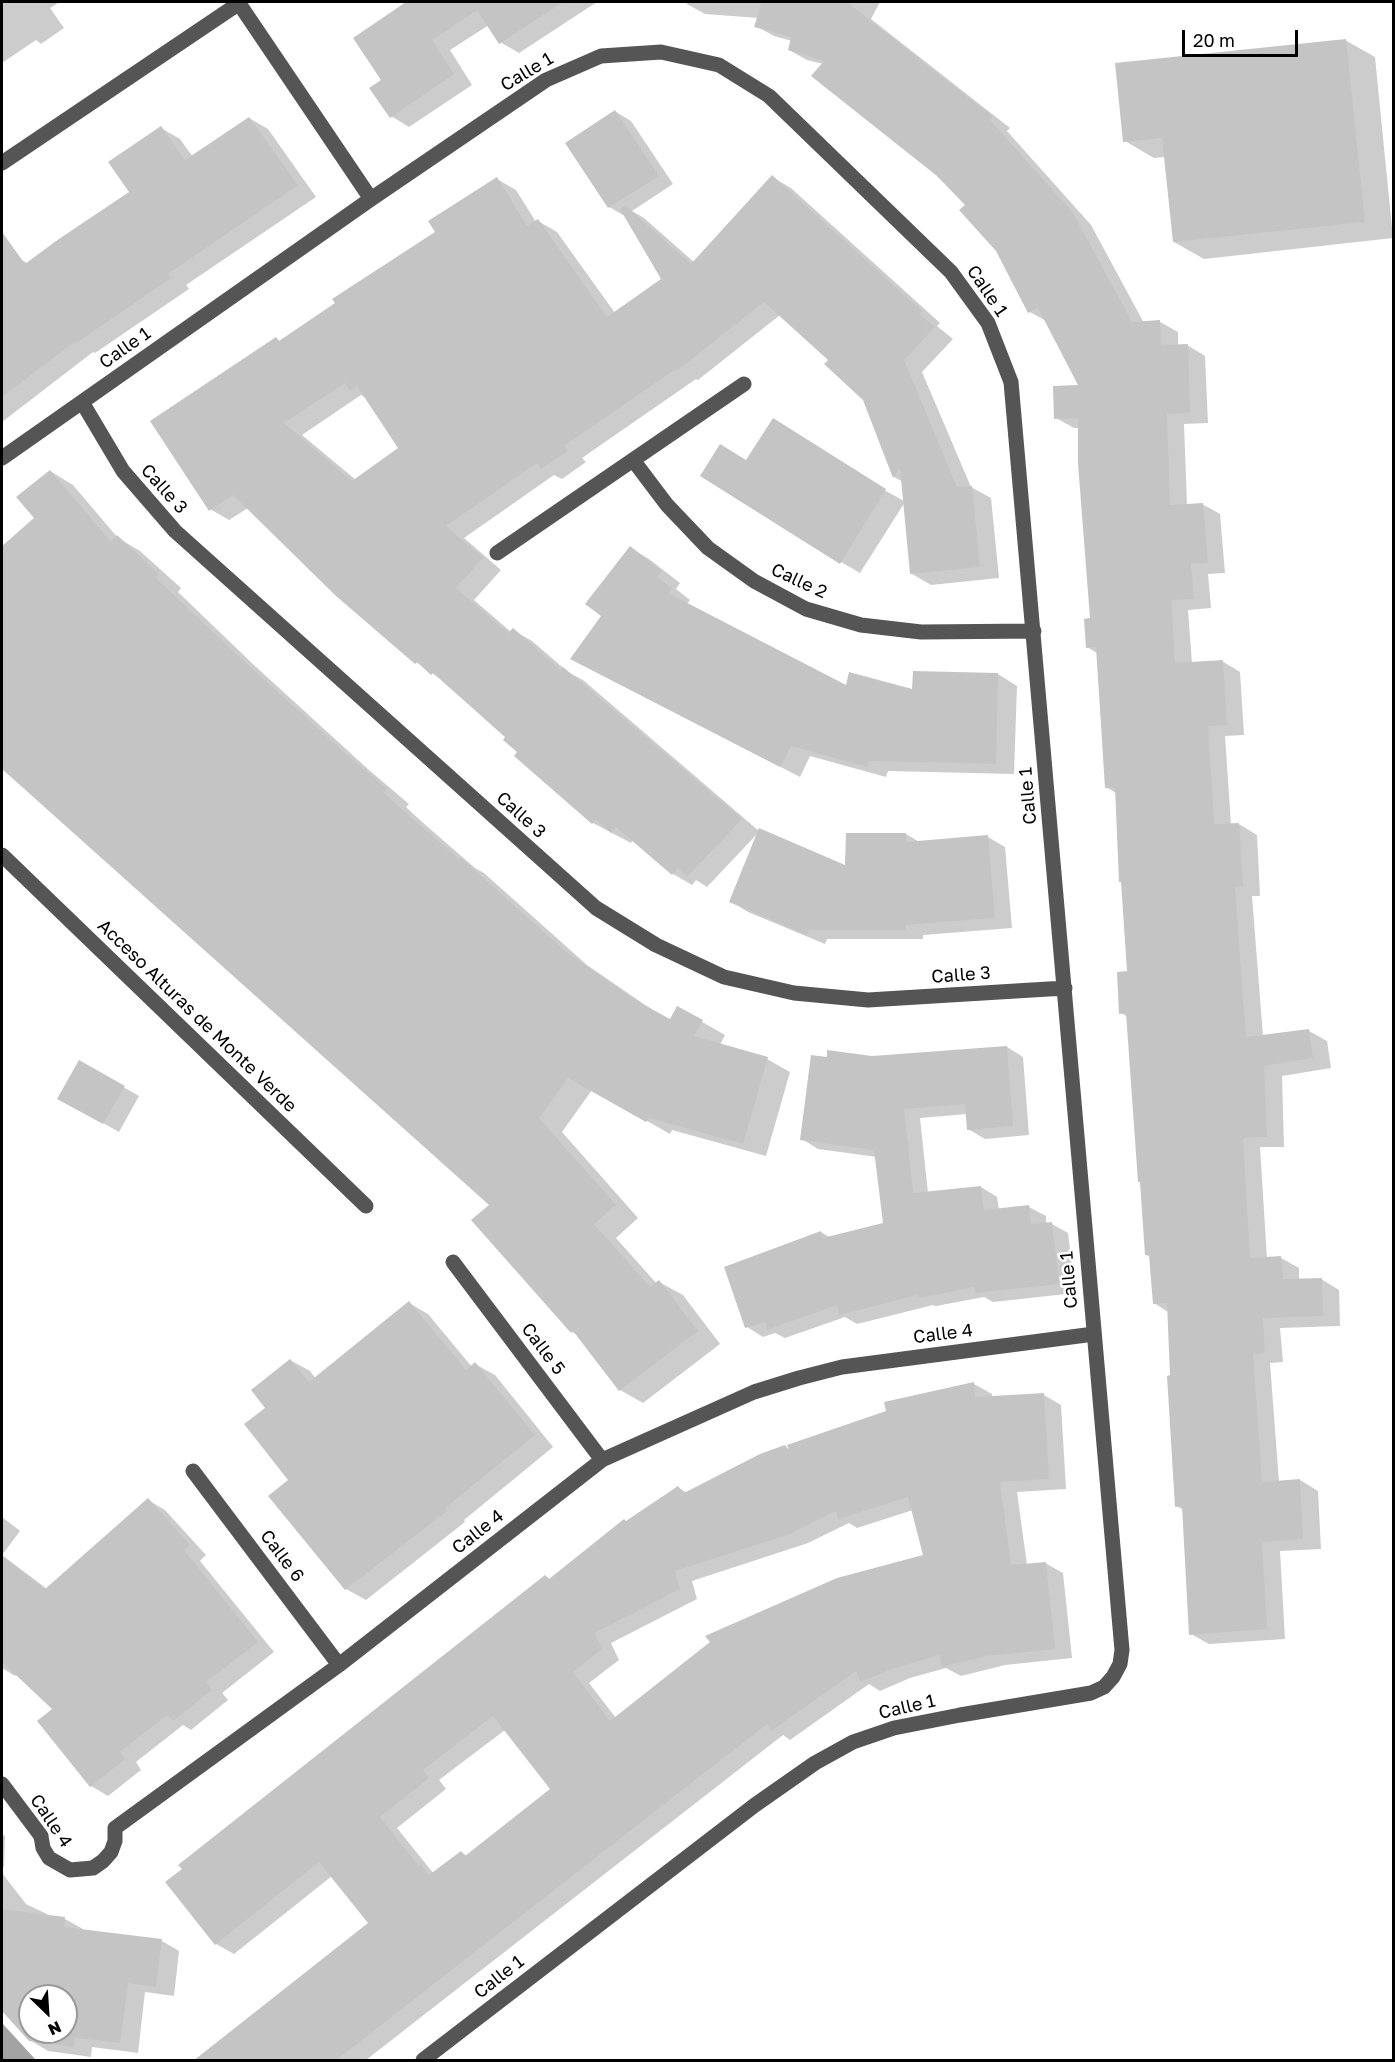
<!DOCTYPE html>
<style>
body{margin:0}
#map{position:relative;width:1395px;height:2062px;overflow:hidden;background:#fff;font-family:"Golos Text",sans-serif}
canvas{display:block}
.frame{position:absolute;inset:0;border:3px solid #000;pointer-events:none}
.north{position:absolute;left:18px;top:1984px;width:60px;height:60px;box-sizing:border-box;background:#fff;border:2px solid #999;border-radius:50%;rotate:155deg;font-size:16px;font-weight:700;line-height:24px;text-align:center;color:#000}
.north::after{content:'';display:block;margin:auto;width:21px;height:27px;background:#000;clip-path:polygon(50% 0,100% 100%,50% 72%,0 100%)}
.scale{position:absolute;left:1182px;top:30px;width:116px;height:27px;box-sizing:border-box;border:3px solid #000;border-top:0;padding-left:8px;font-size:18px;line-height:21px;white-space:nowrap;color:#000;-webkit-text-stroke:4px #fff;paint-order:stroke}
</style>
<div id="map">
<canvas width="1395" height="2062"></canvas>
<div class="frame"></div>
<div class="north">N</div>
<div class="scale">20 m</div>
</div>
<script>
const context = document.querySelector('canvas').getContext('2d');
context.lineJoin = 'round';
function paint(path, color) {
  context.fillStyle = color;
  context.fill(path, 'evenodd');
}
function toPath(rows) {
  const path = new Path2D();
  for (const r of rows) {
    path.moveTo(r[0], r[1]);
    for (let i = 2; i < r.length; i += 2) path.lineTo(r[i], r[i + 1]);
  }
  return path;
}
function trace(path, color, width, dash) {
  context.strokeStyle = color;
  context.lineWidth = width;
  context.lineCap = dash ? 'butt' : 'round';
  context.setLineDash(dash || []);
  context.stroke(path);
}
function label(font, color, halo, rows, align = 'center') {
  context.font = font + ' "Golos Text",sans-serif';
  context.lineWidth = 5;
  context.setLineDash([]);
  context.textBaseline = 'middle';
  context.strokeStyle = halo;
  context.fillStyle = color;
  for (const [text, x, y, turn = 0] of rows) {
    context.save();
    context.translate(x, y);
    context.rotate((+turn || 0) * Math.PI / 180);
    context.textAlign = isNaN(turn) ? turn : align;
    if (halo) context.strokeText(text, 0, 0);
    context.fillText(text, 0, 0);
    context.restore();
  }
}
paint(toPath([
 [2,2023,35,2059,2,2060]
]), '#a3a3a3');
paint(toPath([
 [2,2,60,2,50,8,64,28,41,44,36,40,2,63],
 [409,2,597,2,519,53,500,42,489,25,450,50,472,85,409,127,391,116,383,80,355,38],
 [687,2,880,2,871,19,1010,128,1007,131,1091,225,1144,323,1160,322,1178,332,1178,346,1187,345,1205,356,1208,423,1184,424,1187,505,1202,504,1220,514,1225,573,1208,574,1211,608,1188,610,1192,663,1222,661,1240,672,1244,735,1225,736,1231,825,1239,824,1257,835,1260,896,1252,896,1263,1036,1309,1031,1327,1041,1331,1068,1282,1076,1284,1147,1260,1147,1267,1259,1281,1258,1299,1268,1299,1280,1321,1279,1339,1290,1340,1326,1280,1328,1283,1362,1270,1363,1279,1482,1300,1480,1318,1491,1321,1549,1280,1551,1285,1639,1209,1644,1191,1634,1184,1510,1176,1506,1168,1312,1154,1303,1151,1257,1146,1255,1128,1017,1121,1013,1129,972,1116,793,1106,787,1097,653,1087,647,1091,620,1079,428,1074,428,1056,418,1080,387,1046,321,1030,312,997,250,967,205,823,64,807,60,789,50,792,41,774,36,756,26,759,18,705,14,687,4],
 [1345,40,1375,57,1393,238,1204,259,1174,242,1165,157,1154,158,1125,141],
 [616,112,631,121,673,184,632,211,644,218,695,263,772,177,791,188,940,323,937,326,953,339,922,372,971,487,991,498,999,578,931,585,912,574,905,502,860,573,841,562,747,461,879,487,904,501,903,482,894,477,864,399,830,359,780,315,698,380,696,379,582,458,586,462,562,479,554,475,464,538,501,570,474,600,511,632,513,630,532,641,568,672,583,680,759,831,847,867,847,834,906,834,921,843,988,837,1005,847,1012,928,923,935,923,939,827,939,825,944,748,912,730,901,758,833,707,887,696,880,692,885,673,874,633,840,631,843,593,823,519,752,507,737,444,681,416,662,248,508,229,520,210,509,276,339,281,342,437,232,497,179,516,190,536,222,538,221,557,232,615,313,663,280,625,216,609,207],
 [361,395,368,399,400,448,356,480,302,435],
 [249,118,268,129,316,197,186,285,189,289,95,353,93,352,2,422,2,273,20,259,29,264,131,193,161,128,180,139,193,157],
 [50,471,73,485,118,538,140,551,181,588,178,592,255,666,369,770,409,804,406,807,421,821,475,868,484,873,587,965,654,1011,671,1021,678,1008,725,1035,720,1045,767,1059,790,1072,766,1156,672,1130,670,1134,592,1090,562,1132,638,1218,616,1238,657,1284,659,1282,683,1295,720,1344,643,1403,620,1390,579,1336,572,1332,491,1205,2,767,2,548,36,519],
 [630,548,649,559,680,583,676,589,690,600,687,604,847,687,914,691,998,674,1017,686,1014,774,888,771,886,777,810,756,800,777,591,669,603,616],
 [1007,1047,1023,1057,1029,1135,985,1139,968,1129,967,1114,920,1118,928,1193,981,1187,997,1197,999,1210,1029,1207,1046,1216,1046,1224,1052,1224,1068,1233,1075,1293,993,1302,984,1297,936,1306,933,1305,857,1324,845,1317,785,1338,775,1333,763,1337,747,1327,821,1232,831,1238,885,1224,877,1157,818,1149,802,1139,872,1058],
 [79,1062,139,1096,119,1132,59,1098],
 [409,1303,428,1314,472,1367,475,1364,495,1375,553,1447,464,1520,465,1522,366,1600,346,1589,290,1480,267,1408,290,1360,310,1371,316,1379],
 [974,1384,992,1394,992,1398,1044,1395,1061,1405,1066,1489,1017,1492,1027,1565,1045,1563,1063,1573,1072,1658,1005,1665,961,1676,946,1668,910,1678,880,1691,869,1684,790,1740,783,1735,366,2060,195,2060,370,1924,332,1876,234,1954,216,1944,167,1882,545,1576,550,1579,678,1488,688,1493,785,1447,790,1450],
 [913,1510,924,1556,616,1718,589,1683,619,1660,611,1643,697,1599,692,1581,808,1543,849,1523,857,1528],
 [505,1730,553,1789,467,1856,461,1852,434,1874,397,1828,446,1789,439,1780],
 [148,1500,165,1510,206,1555,200,1561,274,1652,222,1693,228,1700,191,1730,183,1725,136,1762,141,1770,108,1796,91,1786,54,1709,17,1674,15,1676,2,1668,2,1555,47,1589],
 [2,1517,20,1531,2,1555],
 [2,1834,5,1836,4,1866,2,1868],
 [2,1873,26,1904,47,1914,47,1916,65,1919,83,1929,82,1931,162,1941,179,1951,174,1996,145,1992,138,2053,92,2047,91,2057,48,2051,30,2040,2,2008],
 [30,1996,66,1996,66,2032,30,2032]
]), '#0003');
paint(toPath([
 [406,2,563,2,499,44,477,10,432,40,454,74,390,118,369,88,381,80,353,38],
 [762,2,847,2,993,117,990,120,1073,213,1132,322,1160,320,1161,345,1188,344,1190,413,1167,414,1170,505,1203,503,1208,563,1191,564,1194,599,1171,600,1175,663,1223,660,1227,725,1208,726,1214,824,1239,823,1243,886,1235,887,1246,1037,1309,1029,1313,1058,1264,1066,1267,1137,1243,1138,1250,1258,1281,1256,1283,1279,1322,1278,1323,1316,1263,1318,1265,1353,1253,1354,1262,1482,1300,1479,1303,1539,1262,1542,1267,1629,1189,1635,1182,1506,1175,1507,1167,1376,1170,1375,1167,1303,1153,1304,1149,1255,1145,1255,1140,1182,1138,1182,1126,1013,1119,1014,1117,972,1127,971,1121,882,1119,882,1115,787,1105,788,1096,647,1086,648,1084,619,1090,618,1078,464,1078,418,1054,419,1053,386,1078,385,1038,308,1028,313,996,251,959,210,965,205,937,176,811,76,824,61,788,50,791,37,754,27],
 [1346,39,1365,222,1173,242,1162,138,1123,142,1115,63],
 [615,110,659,176,608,208,565,143],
 [249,117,298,185,168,274,171,278,75,344,74,342,2,397,2,232,25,264,56,241,129,192,108,162,161,126,185,160],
 [772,175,922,311,919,314,935,327,904,360,957,487,972,486,980,567,910,574,900,468,893,478,863,400,824,364,828,360,764,302,678,370,677,368,564,446,568,451,541,469,537,463,446,526,483,558,456,588,508,633,513,628,561,670,563,667,742,819,687,877,678,868,672,875,616,827,611,833,596,820,592,824,514,756,517,752,503,740,505,737,433,673,431,675,417,662,415,664,336,596,233,495,209,511,150,421,276,337,279,341,335,303,332,299,435,232,428,221,497,177,527,226,538,219,607,317,661,279,620,209,625,205,691,264],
 [345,383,350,391,357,386,398,448,352,481,284,423],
 [773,418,886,489,840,564,700,476,720,444,746,460],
 [50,470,111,542,117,535,159,574,156,578,232,650,346,754,387,789,384,793,398,806,459,859,461,858,564,950,635,1000,670,1019,677,1006,703,1020,694,1036,768,1057,743,1144,649,1118,646,1122,568,1078,539,1118,616,1205,594,1224,650,1287,659,1280,698,1331,619,1391,573,1331,571,1333,471,1220,489,1205,2,769,2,546,34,518,16,497],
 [630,546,662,571,657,577,672,588,668,593,846,685,849,672,912,689,913,671,998,673,996,764,869,761,867,767,791,746,780,767,570,659,601,616,585,604],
 [759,828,845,865,846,833,906,833,906,842,988,835,995,918,906,925,906,930,809,930,807,935,729,902],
 [1007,1046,1013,1126,967,1130,965,1104,904,1109,913,1193,981,1186,984,1210,1029,1205,1031,1224,1052,1222,1059,1284,975,1293,974,1287,919,1298,918,1295,839,1315,837,1305,767,1330,765,1322,745,1328,724,1267,821,1231,823,1238,883,1223,874,1150,800,1140,811,1055,827,1057,827,1050,872,1056],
 [79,1060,125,1086,103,1124,57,1099],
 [409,1301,466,1370,475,1362,535,1435,445,1508,447,1511,345,1590,268,1496,288,1480,244,1424,265,1408,251,1390,290,1359,309,1382],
 [974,1382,975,1397,1044,1393,1049,1479,1000,1482,1011,1565,1046,1562,1055,1649,986,1656,942,1667,939,1655,892,1669,861,1682,856,1671,771,1731,767,1724,335,2061,193,2061,368,1923,319,1862,215,1945,165,1882,182,1869,178,1865,545,1575,549,1579,624,1519,626,1521,678,1486,684,1493,760,1454,785,1445,789,1450,787,1445,886,1411,884,1402],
 [908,1497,923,1555,837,1578,705,1636,710,1642,610,1721,573,1672,602,1649,594,1633,680,1589,675,1571,790,1534,836,1511,838,1519],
 [493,1716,550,1789,465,1856,461,1851,429,1875,421,1864,419,1866,380,1817,429,1778,423,1770],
 [148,1498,190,1545,184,1550,258,1642,206,1682,212,1690,173,1721,167,1715,120,1752,125,1759,90,1787,37,1721,52,1709,2,1662,2,1556,45,1589],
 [2,1909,65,1917,64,1927,162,1939,156,1987,128,1983,120,2043,75,2038,73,2047,29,2041,2,2011],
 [30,1996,66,1996,66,2032,30,2032]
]), '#c4c4c4');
trace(toPath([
 [238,2,371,199],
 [2,163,241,2],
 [82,402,123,471,175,531,596,908,656,945,724,977,794,993,868,1000,1065,988],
 [2,458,371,199,546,80,601,56,661,52,719,65,769,96,951,272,988,323,1011,382,1122,1650,1120,1664,1113,1677,1104,1687,1091,1693,960,1715,894,1728,853,1742,815,1763,755,1805,423,2060],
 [633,460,667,505,708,548,754,581,806,609,861,625,921,632,1034,631],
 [497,553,744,384],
 [2,855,366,1206],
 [453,1262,602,1460],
 [193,1471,339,1665],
 [2,1784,41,1836,43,1848,49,1858,70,1870,93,1868,103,1861,111,1852,115,1841,115,1828,339,1665,602,1460,754,1392,799,1378,842,1367,1094,1334]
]), '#555', 15);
label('18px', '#000', '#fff', [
 ["Calle 1",527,72,-31],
 ["Calle 1",987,291,56],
 ["Calle 1",125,348,-35],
 ["Calle 3",164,489,48],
 ["Calle 2",799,581,25],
 ["Calle 1",1028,796,-95],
 ["Calle 3",521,815,42],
 ["Calle 3",961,975,-4],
 ["Acceso Alturas de Monte Verde",197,1016,44],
 ["Calle 1",1069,1280,-95],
 ["Calle 4",943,1334,-7],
 ["Calle 5",543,1349,53],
 ["Calle 4",478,1532,-38],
 ["Calle 6",282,1556,53],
 ["Calle 1",907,1707,-13],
 ["Calle 4",51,1821,56],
 ["Calle 1",499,1977,-38]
]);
</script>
